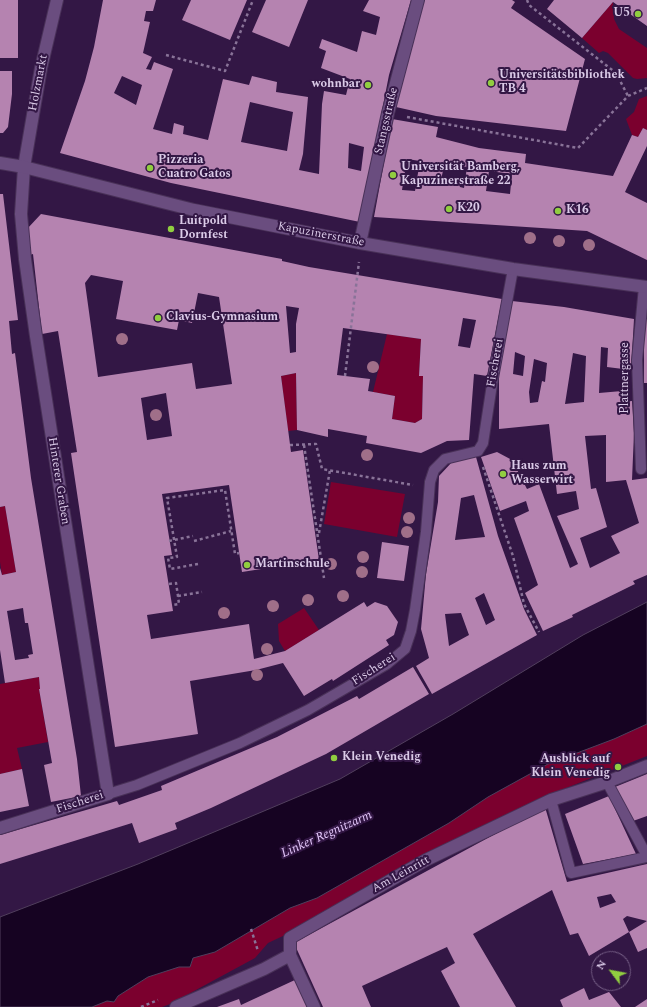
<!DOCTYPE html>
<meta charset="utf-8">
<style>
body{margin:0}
#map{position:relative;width:647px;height:1007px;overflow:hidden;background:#331745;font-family:Spectral,serif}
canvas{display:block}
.north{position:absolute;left:591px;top:951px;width:40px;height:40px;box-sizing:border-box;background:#331745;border:1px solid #765f86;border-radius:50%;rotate:302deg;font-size:11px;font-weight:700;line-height:16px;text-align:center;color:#dbcbe8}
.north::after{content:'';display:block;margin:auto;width:14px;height:18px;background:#91cd40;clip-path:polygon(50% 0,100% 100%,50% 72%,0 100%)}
</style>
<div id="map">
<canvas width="647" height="1007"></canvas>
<div class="north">N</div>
</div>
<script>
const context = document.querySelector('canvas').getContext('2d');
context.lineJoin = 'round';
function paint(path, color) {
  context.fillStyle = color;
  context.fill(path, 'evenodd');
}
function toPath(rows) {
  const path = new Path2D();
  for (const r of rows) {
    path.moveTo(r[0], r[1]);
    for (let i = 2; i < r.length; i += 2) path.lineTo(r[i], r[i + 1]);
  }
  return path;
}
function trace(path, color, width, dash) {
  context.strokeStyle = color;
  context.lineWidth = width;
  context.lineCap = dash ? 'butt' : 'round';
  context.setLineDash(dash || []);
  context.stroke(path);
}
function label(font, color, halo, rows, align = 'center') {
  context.font = font + ' Spectral,serif';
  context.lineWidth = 4;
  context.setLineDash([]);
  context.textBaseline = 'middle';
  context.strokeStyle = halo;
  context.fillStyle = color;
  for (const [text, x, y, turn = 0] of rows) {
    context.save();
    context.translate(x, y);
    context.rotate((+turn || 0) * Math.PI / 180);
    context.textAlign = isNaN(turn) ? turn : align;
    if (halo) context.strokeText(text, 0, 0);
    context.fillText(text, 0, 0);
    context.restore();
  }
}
paint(toPath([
 [613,2,614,19,619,29,647,48,647,78,637,79,633,78,608,53,603,51,599,53,582,38],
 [647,96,647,130,643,128,638,137,632,135,626,119,634,112,639,99],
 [387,334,421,339,419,375,423,376,422,419,415,423,392,419,395,396,373,392],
 [296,373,297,430,288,431,281,376],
 [331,482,405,494,397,537,324,524],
 [5,506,16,572,2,575,0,562,0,507],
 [304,608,319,630,285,651,279,641,278,624],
 [39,677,40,689,39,689,48,742,17,748,22,769,0,774,0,684],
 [647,724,647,756,551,794,300,928,268,943,255,958,170,1004,162,1007,92,1007,107,1001,114,1002,118,996,148,977,179,967,190,967,193,958,215,952,290,908,317,898,449,823,488,797,548,764,614,739]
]), '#7b002e');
const water = toPath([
 [647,602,647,724,614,739,548,764,488,797,449,823,317,898,290,908,215,952,193,958,190,967,179,967,148,977,118,996,114,1002,107,1001,92,1007,0,1007,0,917,138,864,340,779,453,714,583,635,647,602]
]);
paint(water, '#160322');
trace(water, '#513f5d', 1);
paint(toPath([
 [0,0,18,0,18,58,0,58],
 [103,0,156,0,153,11,146,11,144,21,150,22,143,53,152,57,146,69,151,70,154,62,173,69,153,129,172,134,174,123,184,126,183,134,208,140,223,79,249,85,252,76,277,82,276,92,308,97,303,154,299,170,319,174,322,104,324,91,346,95,350,79,321,68,326,51,319,48,322,39,357,52,362,31,376,35,380,17,363,11,369,0,411,0,389,75,360,222,171,183,60,153,85,81,94,47],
 [122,76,142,85,136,105,114,93],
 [250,102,293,112,287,151,241,142],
 [349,143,364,147,361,171,348,168],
 [191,0,247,0,230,40,182,20],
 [266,0,308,0,289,47,252,32],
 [424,0,512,0,515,2,511,8,585,59,566,131,436,116,396,107],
 [554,0,647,0,647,26,613,2,582,38,547,9],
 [0,71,12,71,12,94,8,127,3,133,0,133],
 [392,119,438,127,436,137,479,148,526,154,525,163,613,176,632,135,638,137,643,128,647,130,647,146,625,192,647,203,647,260,587,231,374,217],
 [407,159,420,161,415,191,402,190],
 [445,162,467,167,464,188,460,187,458,182,454,182,451,185,440,184],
 [489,171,512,174,510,194,486,191],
 [0,194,3,194,18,320,9,321,12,354,15,353,31,478,77,759,81,796,51,802,44,765,52,763,39,689,40,689,39,677,5,683,0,650,0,568,2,575,16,572,5,506,0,507],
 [23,608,25,623,28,623,33,654,28,655,29,658,15,660,7,611],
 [41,214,282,259,282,261,309,267,502,299,487,376,474,374,469,440,447,441,421,453,366,443,367,436,328,429,328,437,297,430,296,373,281,376,291,452,303,450,319,560,242,572,229,485,162,494,172,555,164,556,173,611,147,615,151,639,249,624,254,659,285,651,364,602,367,607,375,602,387,606,398,622,394,635,386,640,389,645,333,681,332,679,304,696,283,663,256,670,190,681,198,734,115,747,71,453,77,452,58,331,42,334,33,254,30,255,27,229],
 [91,275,123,281,116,319,177,330,179,320,192,323,198,293,219,297,232,384,196,389,192,363,98,377,85,283],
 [286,306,299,308,296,324,296,352,290,353],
 [463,318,476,320,470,348,458,346],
 [343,328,421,339,419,376,423,376,422,419,415,423,392,419,395,396,368,391,370,379,337,375],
 [166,393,172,436,147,440,141,398],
 [512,301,564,307,634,319,631,370,607,367,608,348,601,347,599,393,622,391,623,402,632,401,634,433,632,480,647,478,647,575,633,581,635,584,572,615,573,617,543,631,525,593,538,585,514,518,529,511,526,501,500,511,481,457,497,452,512,460,527,489,539,484,570,568,578,564,557,516,579,509,576,491,557,494,549,424,499,429,499,369],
 [515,352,525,356,523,376,513,374],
 [573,353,586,356,584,402,565,404],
 [534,359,547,363,545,382,542,381,538,402,530,403,529,392],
 [606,435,606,482,626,480,639,523,611,536,620,553,590,568,580,538,607,527,596,488,591,489,585,436],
 [644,318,647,318,647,383,644,383],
 [476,457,498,536,524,609,537,635,432,694,416,666,429,658,421,629,426,574,438,502,439,476,453,461],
 [474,495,485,537,455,540,461,498],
 [484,593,495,620,486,625,475,598],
 [461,613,469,635,449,646,445,614],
 [382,542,409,546,404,581,377,578],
 [413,667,429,694,326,754,211,808,175,823,177,829,139,843,132,823,0,864,0,835,117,801,119,805,162,790,161,786,277,737,357,696,359,699],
 [22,769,29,806,0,812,0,774],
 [647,774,647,816,633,821,615,787],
 [609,796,636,854,583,864,565,814],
 [545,807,567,882,647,864,647,921,627,916,623,919,629,932,589,956,578,933,570,935,552,890,473,934,516,1007,460,1007,441,971,455,963,447,947,362,986,371,1007,323,1007,294,943],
 [611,894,616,902,600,908,597,897],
 [647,921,647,948,638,952,629,932],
 [297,979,307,1007,217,1007,239,999,241,1005],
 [584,988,589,1000,609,992,621,1007,563,1007,560,1000],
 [647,999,647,1007,635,1007]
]), '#b583b0');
const lane = toPath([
 [641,469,637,360,644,287],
 [607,782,647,856],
 [108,794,137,785,240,743,308,710,387,664,405,649,411,631,415,610,426,532,430,482,434,470,445,459,478,451,483,443,493,378,513,269],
 [551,800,571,873,647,857]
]);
const street = toPath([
 [360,243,388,113,418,0],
 [0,828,108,794,36,336,25,259,21,214,24,167,41,68,57,0],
 [176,1007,264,969,290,955],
 [314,1007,290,955,290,938,426,860,551,800,607,782,647,766]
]);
const secondary = toPath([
 [0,163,24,167,194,210,360,243,513,269,647,287]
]);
trace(lane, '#493158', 12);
trace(street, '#493158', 14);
trace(secondary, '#493158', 14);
trace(toPath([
 [527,0,529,5,616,73,628,96],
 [166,55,225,71,253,0],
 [407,117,578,148,628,96,647,88],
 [345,376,359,262],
 [290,445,316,444,322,469,413,485],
 [304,445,324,578],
 [483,467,513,556,524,604,539,632],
 [319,533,330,470],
 [169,541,193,536],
 [194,541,231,531],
 [198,564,170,569,168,558,177,557,167,498,225,490,235,554,239,553],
 [169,584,176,583,178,596,179,604,173,605],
 [178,596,202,592],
 [251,929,258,951],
 [141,1007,158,1000]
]), '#897398', 2.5, [3, 3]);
trace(lane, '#6a4d7f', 10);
trace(street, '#6a4d7f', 12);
trace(secondary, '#6a4d7f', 12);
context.fillStyle = '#a06f89';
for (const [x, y] of [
 [530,238],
 [559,241],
 [589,245],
 [122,339],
 [373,367],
 [156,415],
 [367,455],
 [409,518],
 [407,532],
 [363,557],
 [331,564],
 [362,572],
 [343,596],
 [308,600],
 [273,606],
 [224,613],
 [267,649],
 [257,675]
]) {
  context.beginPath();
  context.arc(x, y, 6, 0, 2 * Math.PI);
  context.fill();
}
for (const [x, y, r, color] of [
 [638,14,4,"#91cd40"],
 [491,83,4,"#91cd40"],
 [368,85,4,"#91cd40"],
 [150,168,4,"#91cd40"],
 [393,175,4,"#91cd40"],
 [449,209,4,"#91cd40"],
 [558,211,4,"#91cd40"],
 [171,229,4,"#91cd40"],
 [158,318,4,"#91cd40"],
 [503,474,4,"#91cd40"],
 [247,565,4,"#91cd40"],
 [334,758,4,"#91cd40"],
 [618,767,4,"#91cd40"]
]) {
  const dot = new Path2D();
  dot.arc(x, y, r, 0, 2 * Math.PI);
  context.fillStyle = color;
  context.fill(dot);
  trace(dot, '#331745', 1.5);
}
label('bold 12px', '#dbcbe8', '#331745', [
 ["U5",630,14,"right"],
 ["Universitätsbibliothek",499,76],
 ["TB 4",499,90],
 ["wohnbar",360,85,"right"],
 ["Pizzeria",158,161],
 ["Cuatro Gatos",158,175],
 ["Universität Bamberg,",401,168],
 ["Kapuzinerstraße 22",401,182],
 ["K20",457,209],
 ["K16",566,211],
 ["Luitpold",179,222],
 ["Dornfest",179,236],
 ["Clavius-Gymnasium",166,318],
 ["Haus zum",511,467],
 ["Wasserwirt",511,481],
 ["Martinschule",255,565],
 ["Klein Venedig",342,758],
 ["Ausblick auf",610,760,"right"],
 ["Klein Venedig",610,774,"right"]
], 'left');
label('12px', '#dbcbe8', '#331745', [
 ["Holzmarkt",39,83,-79],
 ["Stangsstraße",387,121,-77],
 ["Kapuzinerstraße",321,235,11],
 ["Fischerei",496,363,-80],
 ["Plattnergasse",626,378,-90],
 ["Hinterer Graben",58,481,81],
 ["Fischerei",374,670,-33],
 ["Fischerei",80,803,-18],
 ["Am Leinritt",401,875,-29]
]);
label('italic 13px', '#e3c6fa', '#331745', [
 ["Linker Regnitzarm",327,835,-24]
]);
</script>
